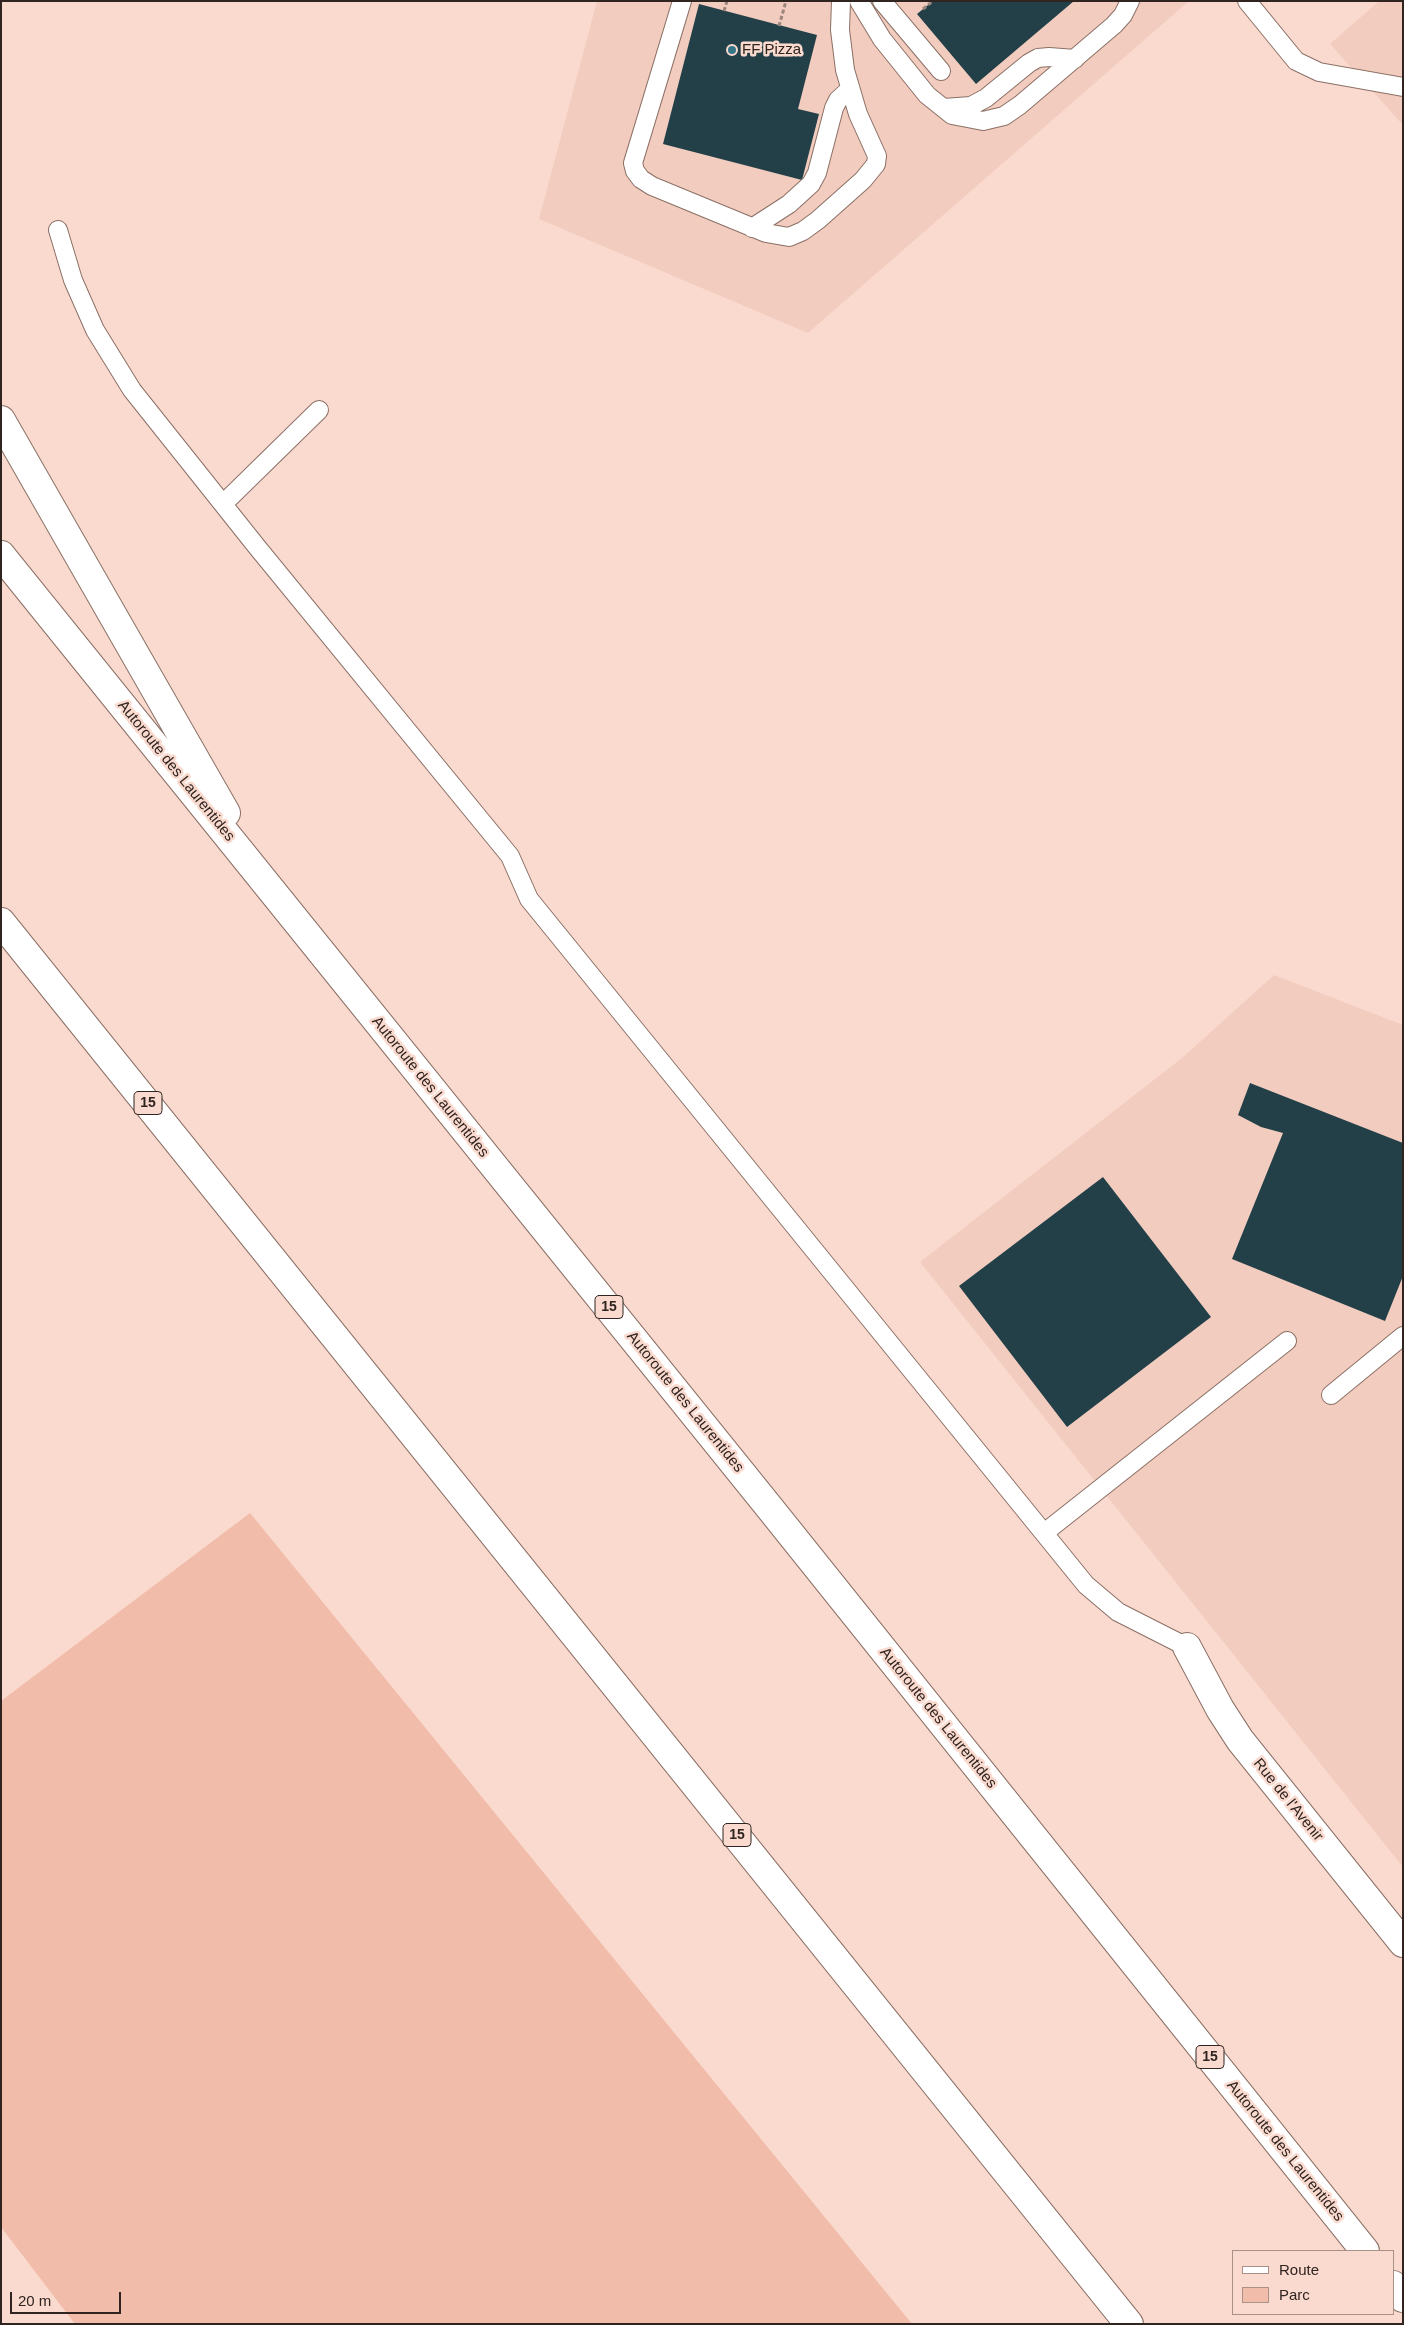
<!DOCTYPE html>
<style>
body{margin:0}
#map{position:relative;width:1404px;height:2325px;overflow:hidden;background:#fadacf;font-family:Helvetica,sans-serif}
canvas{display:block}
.frame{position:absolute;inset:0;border:2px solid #2f2420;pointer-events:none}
.legend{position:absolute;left:1232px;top:2250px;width:162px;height:65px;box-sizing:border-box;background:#fadacf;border:1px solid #a99189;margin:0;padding:6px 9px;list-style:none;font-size:15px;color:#2f2420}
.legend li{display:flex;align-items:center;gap:10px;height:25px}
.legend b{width:25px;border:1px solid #a99189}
.scale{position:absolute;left:10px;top:2292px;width:111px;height:22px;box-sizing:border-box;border:2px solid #2f2420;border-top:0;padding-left:6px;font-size:15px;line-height:18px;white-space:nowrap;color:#2f2420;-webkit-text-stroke:4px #fadacf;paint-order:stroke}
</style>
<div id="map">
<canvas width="1404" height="2325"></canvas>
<div class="frame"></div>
<ul class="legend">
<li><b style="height:6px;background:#fff"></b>Route</li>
<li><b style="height:14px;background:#f1bca9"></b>Parc</li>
</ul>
<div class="scale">20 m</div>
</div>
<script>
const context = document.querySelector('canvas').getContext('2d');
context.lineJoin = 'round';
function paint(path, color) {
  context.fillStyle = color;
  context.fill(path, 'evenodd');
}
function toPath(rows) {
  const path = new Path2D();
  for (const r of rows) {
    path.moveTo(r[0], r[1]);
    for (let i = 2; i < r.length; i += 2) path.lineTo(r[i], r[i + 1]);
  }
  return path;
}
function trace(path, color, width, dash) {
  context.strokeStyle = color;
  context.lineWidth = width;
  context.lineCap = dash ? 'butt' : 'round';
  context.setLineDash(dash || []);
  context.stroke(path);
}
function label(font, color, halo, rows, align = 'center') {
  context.font = font + ' Helvetica,sans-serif';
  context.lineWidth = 5;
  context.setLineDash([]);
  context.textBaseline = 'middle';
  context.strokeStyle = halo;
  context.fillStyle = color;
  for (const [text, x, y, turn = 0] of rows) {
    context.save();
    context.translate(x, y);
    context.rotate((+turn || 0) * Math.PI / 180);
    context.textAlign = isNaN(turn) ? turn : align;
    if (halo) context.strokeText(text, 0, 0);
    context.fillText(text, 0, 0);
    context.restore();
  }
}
paint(toPath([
 [597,1,1189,1,808,333,539,219],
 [1379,1,1403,1,1403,125,1330,44],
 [1274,975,1403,1025,1403,1867,920,1262,1182,1058]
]), '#f2ccbe');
paint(toPath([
 [250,1513,912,2324,75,2324,1,2227,1,1701]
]), '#f1bca9');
paint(toPath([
 [933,1,1074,1,976,84,917,14],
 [699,4,817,35,798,109,819,114,802,180,663,144],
 [1250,1083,1403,1143,1403,1276,1385,1321,1232,1259,1283,1133,1261,1127,1238,1115],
 [1103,1177,1211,1317,1067,1427,959,1286]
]), '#234049');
const service = toPath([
 [682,1,633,163,635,171,641,179,652,186,766,233,789,237,803,231,818,220,863,180,876,164,877,156,858,114,845,70,840,30,841,1],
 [859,1,882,39,927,95,952,115,983,121,1004,116,1020,105,1114,25,1123,15,1130,1],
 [882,1,941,71],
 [1247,1,1296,61,1319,72,1403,87],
 [944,108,971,106,986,98,1029,63,1038,58,1049,57,1075,59],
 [752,228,789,204,811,184,817,173,834,108,838,100,850,89],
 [58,230,73,280,95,330,132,390,257,547,510,856,529,899,1086,1585,1118,1612,1187,1647],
 [223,504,319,410],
 [1331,1395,1403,1336],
 [1044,1533,1287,1341]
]);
const minor = toPath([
 [1187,1647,1220,1709,1240,1740,1403,1943]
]);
const motorway = toPath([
 [1,420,226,813],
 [1,555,769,1507,1365,2251],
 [1,922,1129,2324],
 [1393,2285,1403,2298]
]);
trace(service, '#8b7066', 20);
trace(minor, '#8b7066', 30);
trace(motorway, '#8b7066', 30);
trace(toPath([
 [923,9,933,1],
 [724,11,727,1],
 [779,26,786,1]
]), '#9b857d', 3, [4, 2.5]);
trace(service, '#fff', 18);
trace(minor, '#fff', 28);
trace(motorway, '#fff', 28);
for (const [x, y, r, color] of [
 [732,50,5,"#347588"]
]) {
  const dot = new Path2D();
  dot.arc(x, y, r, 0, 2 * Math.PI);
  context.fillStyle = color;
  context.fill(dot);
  trace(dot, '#fadacf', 2);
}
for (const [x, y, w] of [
 [148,1103,28],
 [609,1307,28],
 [737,1835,28],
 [1210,2057,28]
]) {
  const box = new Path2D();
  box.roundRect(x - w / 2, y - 11.5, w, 23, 4);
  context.fillStyle = '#fadacf';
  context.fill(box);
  trace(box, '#2f2420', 1);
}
label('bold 14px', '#2f2420', null, [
 ["15",148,1103],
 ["15",609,1307],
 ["15",737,1835],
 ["15",1210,2057]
]);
label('15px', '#2f2420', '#fadacf', [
 ["FF Pizza",742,50]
], 'left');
label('15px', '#2f2420', '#fadacf', [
 ["Autoroute des Laurentides",176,771,51],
 ["Autoroute des Laurentides",430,1087,51],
 ["Autoroute des Laurentides",685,1402,51],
 ["Autoroute des Laurentides",938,1718,51],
 ["Rue de l'Avenir",1288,1800,51],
 ["Autoroute des Laurentides",1285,2151,51]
]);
</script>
